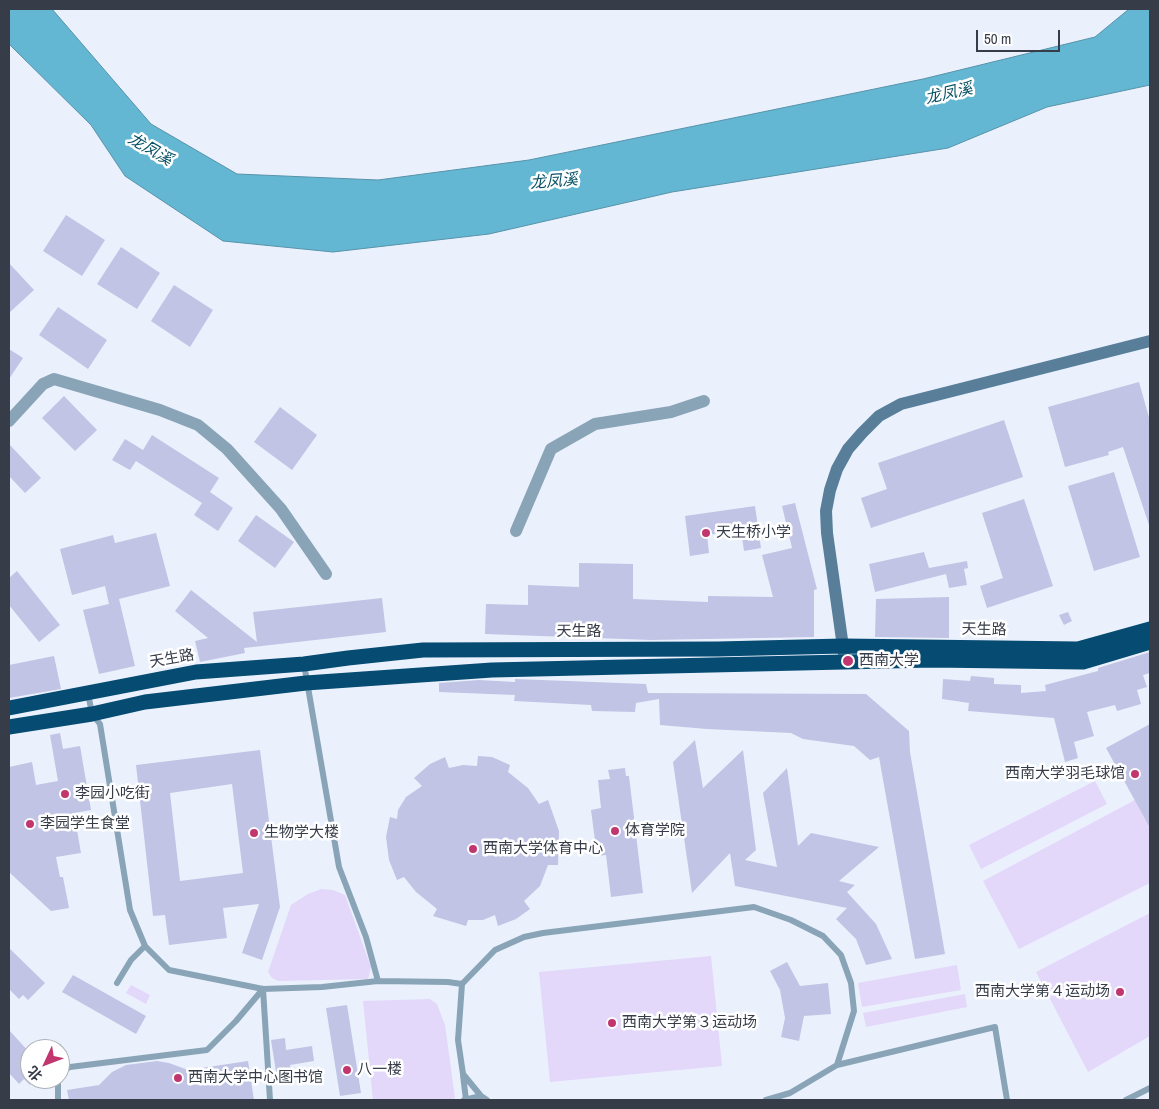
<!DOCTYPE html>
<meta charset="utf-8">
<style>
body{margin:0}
#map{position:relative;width:1159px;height:1109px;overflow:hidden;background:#eaf1fd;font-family:"Archivo Narrow","Noto Sans SC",sans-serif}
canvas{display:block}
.frame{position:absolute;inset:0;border:10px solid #363c48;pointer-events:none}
.north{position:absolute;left:20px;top:1039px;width:50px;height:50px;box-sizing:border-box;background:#fff;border:1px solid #afb1b6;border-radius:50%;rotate:227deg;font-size:14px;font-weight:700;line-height:20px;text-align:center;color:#363c48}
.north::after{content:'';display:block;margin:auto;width:18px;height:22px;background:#c1366e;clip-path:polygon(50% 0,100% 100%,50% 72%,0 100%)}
.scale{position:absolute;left:976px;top:30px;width:84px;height:22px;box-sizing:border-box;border:2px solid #363c48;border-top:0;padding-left:6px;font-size:15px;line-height:18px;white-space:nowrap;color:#363c48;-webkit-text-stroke:4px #fff;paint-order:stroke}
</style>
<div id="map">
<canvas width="1159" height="1109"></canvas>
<div class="frame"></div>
<div class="north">北</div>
<div class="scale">50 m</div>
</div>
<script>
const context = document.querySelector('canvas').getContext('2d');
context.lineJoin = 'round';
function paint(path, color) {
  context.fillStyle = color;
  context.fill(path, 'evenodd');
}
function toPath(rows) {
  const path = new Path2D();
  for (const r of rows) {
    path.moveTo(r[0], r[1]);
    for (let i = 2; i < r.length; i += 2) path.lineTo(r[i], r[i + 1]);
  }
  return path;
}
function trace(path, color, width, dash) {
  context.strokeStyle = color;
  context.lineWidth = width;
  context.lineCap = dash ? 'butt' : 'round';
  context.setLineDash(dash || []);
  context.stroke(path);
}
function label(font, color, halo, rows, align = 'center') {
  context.font = font + ' "Archivo Narrow","Noto Sans SC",sans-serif';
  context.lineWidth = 5;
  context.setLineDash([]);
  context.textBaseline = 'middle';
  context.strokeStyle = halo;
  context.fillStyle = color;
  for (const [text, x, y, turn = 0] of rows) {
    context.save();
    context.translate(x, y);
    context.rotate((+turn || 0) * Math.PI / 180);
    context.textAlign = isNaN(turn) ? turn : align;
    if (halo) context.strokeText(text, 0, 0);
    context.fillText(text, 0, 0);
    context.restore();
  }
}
paint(toPath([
 [1095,781,1107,804,981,869,969,845],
 [1135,800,1145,819,1150,817,1150,883,1019,949,983,881],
 [321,889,333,890,345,895,371,967,368,979,278,981,272,978,268,972,291,905,308,894],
 [1150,913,1150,1036,1088,1072,1036,972],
 [711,956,722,1066,550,1082,539,972],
 [957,965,961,990,862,1007,858,983],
 [131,985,150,995,146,1004,126,993],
 [965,994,967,1007,866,1027,863,1013],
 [430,999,437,1004,445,1025,455,1098,452,1100,373,1100,363,1001]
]), '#e3d7fa');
const water = toPath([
 [9,9,52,9,151,124,237,174,378,180,529,160,923,79,1095,37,1129,9,1150,9,1150,85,1047,107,948,148,672,192,489,234,333,252,223,241,125,176,91,125,9,44,9,9]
]);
paint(water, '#64b7d3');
trace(water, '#5692a9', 1);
paint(toPath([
 [66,215,105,240,82,276,43,251],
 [121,247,160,273,137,309,97,284],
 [9,263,34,290,9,313],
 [174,285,213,310,190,347,151,321],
 [58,307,107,340,88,369,39,335],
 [9,349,23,358,9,379],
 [1139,382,1150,421,1150,525,1149,525,1123,447,1108,452,1109,455,1065,467,1048,407],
 [64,396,97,430,75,451,42,418],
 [280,407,317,435,292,470,254,442],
 [1004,420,1023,477,871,528,861,498,887,489,878,463],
 [152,435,219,478,210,492,233,508,218,531,194,515,202,503,136,461,130,470,112,460,125,439,143,450],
 [9,444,41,478,25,493,9,476],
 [1114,472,1140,557,1094,571,1068,486],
 [1024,499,1053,586,987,608,980,586,1003,578,982,513],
 [795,503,817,589,814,590,814,637,651,640,485,634,486,604,528,605,528,585,579,587,579,563,633,564,633,599,708,602,708,596,773,597,762,555,792,548,782,506],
 [755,506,761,548,744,551,741,530,707,535,709,553,690,556,685,516],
 [256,515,294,542,275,568,238,541],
 [156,533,170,586,119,599,135,666,99,674,83,610,109,604,105,586,72,595,60,549,113,535,115,543],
 [924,552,929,568,967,561,968,568,964,569,967,585,949,588,946,574,875,592,869,564],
 [17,571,60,625,39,642,9,605,9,578],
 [191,590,257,642,253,612,382,598,386,632,244,648,245,653,200,662,195,641,208,638,175,611],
 [949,597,949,638,875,637,876,599],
 [1068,612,1072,621,1064,625,1059,615],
 [1150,652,1150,673,1143,675,1147,687,1137,690,1141,704,1117,711,1115,705,1087,712,1094,736,1074,742,1078,758,1065,762,1054,718,968,711,969,703,942,699,943,679,970,681,971,676,994,678,994,684,1021,685,1021,693,1046,691,1045,685,1098,671,1098,668],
 [54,656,61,689,9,698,9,665],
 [515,679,646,684,648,693,866,694,909,731,910,752,945,954,915,959,879,757,870,760,854,746,803,739,791,733,707,729,660,725,659,699,636,703,635,712,592,711,591,705,514,701,515,695,439,692,439,683,479,680,515,682],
 [1150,724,1150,828,1106,748],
 [60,733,63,749,80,746,91,810,74,813,81,853,56,857,60,877,63,877,69,908,51,911,10,873,9,864,9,767,32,762,36,785,58,781,50,735],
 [695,740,703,788,743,750,756,850,745,860,777,867,763,793,787,768,798,846,811,833,879,847,839,881,855,885,847,892,876,924,892,959,866,965,856,939,836,919,847,908,735,886,730,853,692,893,673,762],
 [260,750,280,907,262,960,242,953,259,904,223,908,227,938,169,945,165,915,153,916,136,765],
 [232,784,243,873,180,881,170,793],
 [478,756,492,757,510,765,508,772,528,788,539,804,548,800,559,831,558,865,548,865,540,886,524,901,530,909,516,919,498,926,495,915,483,920,468,920,466,926,433,916,437,909,416,892,404,877,397,880,389,860,386,837,390,817,397,819,398,810,406,797,422,786,414,778,430,764,445,757,449,768,463,765,477,766],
 [625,768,626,776,629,776,643,893,611,897,606,855,597,856,591,810,601,808,598,780,610,779,608,770],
 [9,948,45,983,28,1000,23,995,19,999,9,989],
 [787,962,800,986,828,983,831,1014,804,1016,799,1041,781,1037,785,1018,780,990,770,971],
 [73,975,146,1016,136,1034,62,992],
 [347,1005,361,1093,340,1096,326,1008],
 [9,1030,30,1053,30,1085,24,1079,19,1084,9,1073],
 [285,1038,286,1050,312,1046,314,1061,290,1065,292,1076,277,1078,271,1040],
 [157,1061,169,1063,188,1070,248,1061,254,1100,69,1100,67,1090,99,1085,112,1072,126,1065]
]), '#c1c4e4');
trace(toPath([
 [304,664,339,867,366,937,378,981],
 [88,693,92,714,100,724,130,910,145,946,169,970,263,989,322,987,378,981,448,982,462,984],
 [117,983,131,960,145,946],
 [263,989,270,1100],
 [60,1072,70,1067,207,1050,236,1021,263,989],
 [463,1075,466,1100],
 [58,1079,58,1100],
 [464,1100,481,1096],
 [487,1100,481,1096,463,1074,458,1040,462,984,495,950,524,937,543,933,754,907,791,920,823,936,841,955,851,983,854,1011,837,1065],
 [766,1100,790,1093,837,1065,995,1027,1007,1100],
 [1126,1100,1150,1088]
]), '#8aa4b7', 6);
trace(toPath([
 [9,421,43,384,54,379,160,410,198,425,227,449,281,509,326,574],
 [516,531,551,449,595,424,671,412,704,401]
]), '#8aa4b7', 12);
trace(toPath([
 [844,654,827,533,826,511,830,490,837,469,848,449,862,433,879,416,901,404,1150,341]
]), '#587e9a', 12);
trace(toPath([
 [9,708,196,672,304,664,348,658,423,650,718,649,843,646,1078,649,1150,629],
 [9,727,92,714,145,702,306,683,492,670,932,660,1083,662,1150,642]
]), '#064b72', 15);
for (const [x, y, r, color] of [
 [706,533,5,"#c1366e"],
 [848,661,6,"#c1366e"],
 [1135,774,5,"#c1366e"],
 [65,794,5,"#c1366e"],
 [30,824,5,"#c1366e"],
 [615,831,5,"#c1366e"],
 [254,833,5,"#c1366e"],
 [473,849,5,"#c1366e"],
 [1120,992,5,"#c1366e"],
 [612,1023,5,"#c1366e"],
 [347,1070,5,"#c1366e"],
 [178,1078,5,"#c1366e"]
]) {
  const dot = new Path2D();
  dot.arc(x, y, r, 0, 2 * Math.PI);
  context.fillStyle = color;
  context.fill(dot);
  trace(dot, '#fff', 2);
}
label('15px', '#363c48', '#fff', [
 ["天生桥小学",716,533],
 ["西南大学",859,661],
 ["西南大学羽毛球馆",1125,774,"right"],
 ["李园小吃街",75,794],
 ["李园学生食堂",40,824],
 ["体育学院",625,831],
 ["生物学大楼",264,833],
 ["西南大学体育中心",483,849],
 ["西南大学第４运动场",1110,992,"right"],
 ["西南大学第３运动场",622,1023],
 ["八一楼",357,1070],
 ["西南大学中心图书馆",188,1078]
], 'left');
label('15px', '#363c48', '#fff', [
 ["天生路",984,630,1],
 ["天生路",579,632],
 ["天生路",172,659,-10]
]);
label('italic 16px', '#085265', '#fff', [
 ["龙凤溪",949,94,-13],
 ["龙凤溪",150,150,30],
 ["龙凤溪",554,182,-5]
]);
</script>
